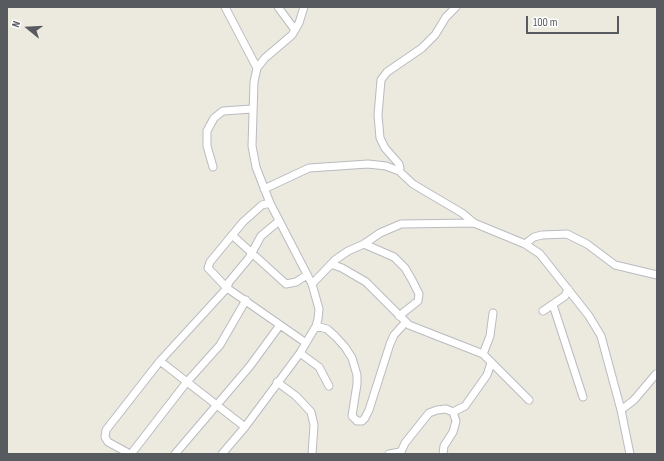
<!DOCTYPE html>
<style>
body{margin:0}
#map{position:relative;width:664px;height:461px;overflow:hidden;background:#eceade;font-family:"Sofia Sans Condensed",sans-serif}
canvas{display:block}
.frame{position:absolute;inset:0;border:8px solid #575b60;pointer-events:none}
.north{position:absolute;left:8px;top:8px;width:40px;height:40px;-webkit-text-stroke:3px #fff;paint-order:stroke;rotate:288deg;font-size:11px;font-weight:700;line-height:16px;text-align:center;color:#575b60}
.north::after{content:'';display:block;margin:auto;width:14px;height:18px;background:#575b60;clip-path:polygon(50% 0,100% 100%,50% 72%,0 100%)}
.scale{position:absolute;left:526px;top:16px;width:93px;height:18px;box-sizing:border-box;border:2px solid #575b60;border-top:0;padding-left:5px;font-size:12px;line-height:14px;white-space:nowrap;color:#575b60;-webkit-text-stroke:3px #fff;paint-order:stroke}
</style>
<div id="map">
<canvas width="664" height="461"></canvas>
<div class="frame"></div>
<div class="north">N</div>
<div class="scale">100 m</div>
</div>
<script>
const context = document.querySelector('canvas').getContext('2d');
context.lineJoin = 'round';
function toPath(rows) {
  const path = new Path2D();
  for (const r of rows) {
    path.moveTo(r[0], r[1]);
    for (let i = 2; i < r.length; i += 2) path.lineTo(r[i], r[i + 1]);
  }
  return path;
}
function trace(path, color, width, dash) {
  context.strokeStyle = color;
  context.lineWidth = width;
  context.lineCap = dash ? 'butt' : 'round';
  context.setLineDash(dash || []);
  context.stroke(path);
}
const minor = toPath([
 [225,7,257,68],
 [278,7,295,30],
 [213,167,207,146,207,131,214,118,223,111,252,109],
 [399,171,400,168,399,164,385,148,380,138,378,115,381,80,387,72,422,48,435,35,446,17,456,7],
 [264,189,309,168,368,164,386,166,399,171,413,184,462,213,474,223,525,244,540,254,589,316,601,336,621,410,630,454],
 [270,203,262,205,243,222,210,262,208,268,227,288,306,343],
 [232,235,286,284,296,282,307,275],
 [364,244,394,257,405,268,412,280,419,294,418,301,399,316],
 [525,244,534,237,542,235,567,234,587,244,615,265,657,275],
 [331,264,342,268,366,282,409,325,483,354,529,400],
 [312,284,335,260,348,251,364,244,380,233,401,224,474,223],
 [553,305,583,397],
 [543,311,565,296,568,289],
 [316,326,327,329,335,336,345,347,352,358,357,375,357,384,352,416,357,421,362,421,365,418,369,410,390,344,394,335,405,323],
 [300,353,319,367,329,386],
 [483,354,490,336,493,313],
 [160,361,245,427],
 [277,382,296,396,311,412,314,425,312,454],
 [621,410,634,400,656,374],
 [453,412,465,406,487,375,491,363],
 [130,454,108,442,105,437,106,430,160,361,227,288,229,282,249,258,261,236,279,221],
 [131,454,186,383,220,345,246,300],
 [175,454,250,366,280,325],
 [222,454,245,427,300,353,316,326,318,319,319,309,312,284,270,203,256,167,252,146,254,82,257,68,265,58,292,35,299,23,304,7],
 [389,454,400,452],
 [400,454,405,443,429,413,437,410,446,409,453,412,456,421,453,432,444,446,443,454]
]);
trace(minor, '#b9bbc1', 9);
trace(minor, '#fff', 7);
</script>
